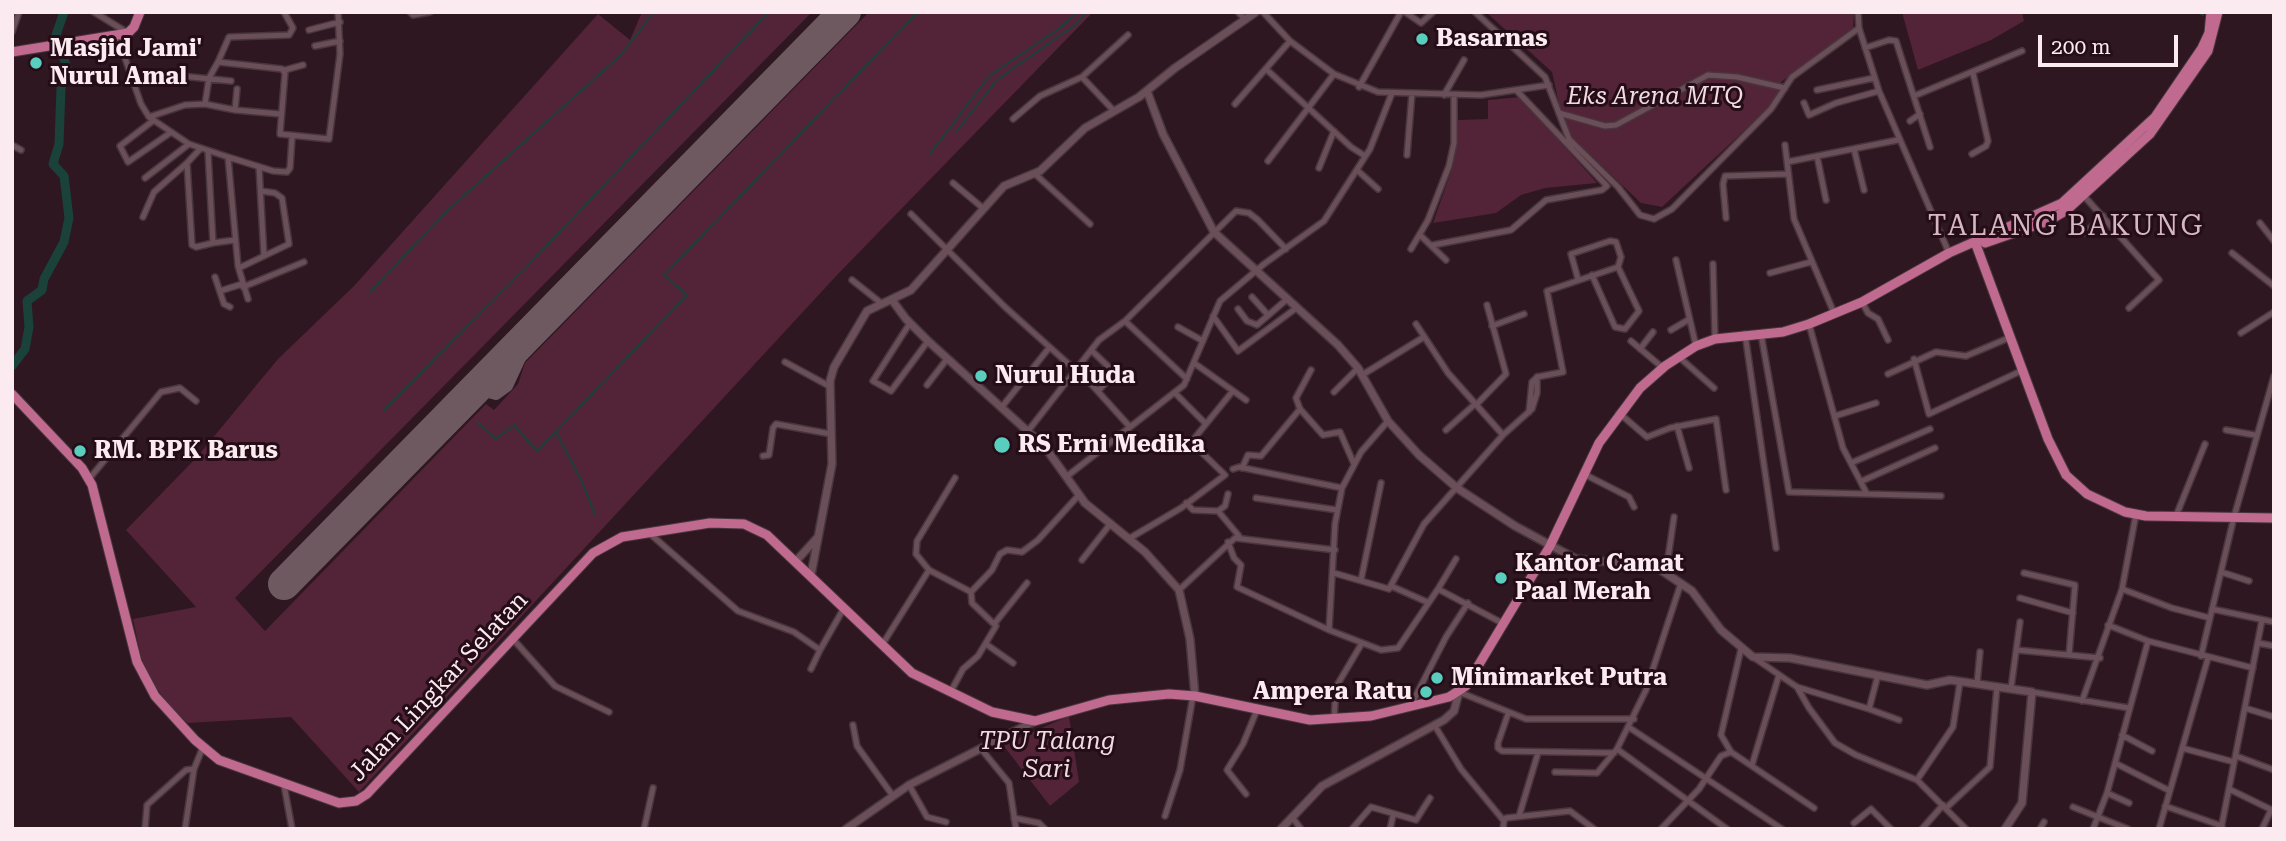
<!DOCTYPE html>
<style>
body{margin:0}
#map{position:relative;width:2286px;height:841px;overflow:hidden;background:#2e1720;font-family:"Roboto Serif",serif}
canvas{display:block}
.frame{position:absolute;inset:0;border:14px solid #fbeaf0;pointer-events:none}
.scale{position:absolute;left:2038px;top:35px;width:140px;height:32px;box-sizing:border-box;border:4px solid #fbeaf0;border-top:0;padding-left:9px;font-size:21px;line-height:24px;white-space:nowrap;color:#fbeaf0;-webkit-text-stroke:5px #240d17;paint-order:stroke}
</style>
<div id="map">
<canvas width="2286" height="841"></canvas>
<div class="frame"></div>
<div class="scale">200 m</div>
</div>
<script>
const context = document.querySelector('canvas').getContext('2d');
context.lineJoin = 'round';
function paint(path, color) {
  context.fillStyle = color;
  context.fill(path, 'evenodd');
}
function toPath(rows) {
  const path = new Path2D();
  for (const r of rows) {
    path.moveTo(r[0], r[1]);
    for (let i = 2; i < r.length; i += 2) path.lineTo(r[i], r[i + 1]);
  }
  return path;
}
function trace(path, color, width, dash) {
  context.strokeStyle = color;
  context.lineWidth = width;
  context.lineCap = dash ? 'butt' : 'round';
  context.setLineDash(dash || []);
  context.stroke(path);
}
function label(font, color, halo, rows, align = 'center') {
  context.font = font + ' "Roboto Serif",serif';
  context.lineWidth = 6;
  context.setLineDash([]);
  context.textBaseline = 'middle';
  context.strokeStyle = halo;
  context.fillStyle = color;
  for (const [text, x, y, turn = 0] of rows) {
    context.save();
    context.translate(x, y);
    context.rotate((+turn || 0) * Math.PI / 180);
    context.textAlign = isNaN(turn) ? turn : align;
    if (halo) context.strokeText(text, 0, 0);
    context.fillText(text, 0, 0);
    context.restore();
  }
}
paint(toPath([
 [642,12,812,12,235,598,265,631,486,404,494,410,518,384,525,363,869,12,1093,12,838,274,359,792,291,717,188,723,171,708,150,679,141,657,133,619,196,607,126,530,197,457,278,359,354,286,598,14,630,40],
 [1486,12,1854,12,1853,28,1781,82,1775,102,1662,207,1641,203,1565,131,1552,72],
 [1902,12,2022,12,2024,21,1991,40,1918,70],
 [1520,97,1597,183,1545,188,1521,195,1496,213,1433,223,1452,169,1457,120,1488,119,1488,100],
 [1069,716,1079,782,1050,806,1003,745]
]), '#532338');
trace(toPath([
 [2198,12,2203,15],
 [956,132,997,80,1075,25,1086,12],
 [930,154,989,76,1060,28,1077,12],
 [370,292,448,210,620,56,654,12],
 [384,410,533,260,769,12],
 [478,423,496,439,514,425,537,451,687,295,664,275,918,12],
 [556,432,583,484,595,515]
]), '#1b413b', 2);
trace(toPath([
 [12,366,25,349,29,327,27,301,42,290,44,279,64,242,69,218,64,176,53,164,59,144,61,88,68,71,56,35,64,12]
]), '#1b413b', 9);
trace(toPath([
 [500,364,490,364,480,372,480,385,485,391,496,394,507,386,532,332]
]), '#6e5961', 12);
trace(toPath([
 [284,584,845,12]
]), '#6e5961', 32);
const minor = toPath([
 [94,12,128,33],
 [410,12,413,15,430,12],
 [1238,12,1246,20],
 [1263,12,1290,41,1334,74,1378,92,1481,95,1549,85],
 [1405,12,1421,23,1433,12],
 [1475,12,1545,77,1569,139,1618,187,1640,215,1654,219,1672,209,1771,109,1792,77,1859,28],
 [1858,12,1859,28,1879,91,1949,253],
 [309,30,340,22],
 [12,32,19,12],
 [117,35,141,104,149,117,189,144,228,157,238,266,248,299],
 [315,46,340,41],
 [1865,48,1889,40,1896,41,1930,147],
 [218,62,229,37,289,35,293,28,284,12],
 [1266,69,1351,147,1365,156],
 [285,70,303,65],
 [181,76,231,81],
 [1082,77,1114,111],
 [1359,87,1401,12],
 [237,89,235,110,280,114],
 [1817,90,1874,78],
 [1444,95,1464,60],
 [1914,96,2022,51],
 [1804,103,1809,115,1836,103,1879,91],
 [205,104,235,110],
 [1235,104,1290,41],
 [1559,113,1605,126,1616,125,1708,75,1737,77,1785,88],
 [149,117,185,105,205,104,209,78,218,62,282,69,285,73,280,134,329,139,340,54,338,12],
 [1013,119,1040,96,1082,77,1128,35],
 [154,120,120,146,128,162,170,133],
 [1910,121,1920,114],
 [12,145,21,150],
 [1785,145,1794,219,1834,313],
 [200,149,187,163,192,245,196,247,213,243,208,152],
 [1854,149,1864,190],
 [1972,154,1986,146,1988,141,1973,73],
 [1407,155,1412,93],
 [1817,156,1826,200],
 [228,157,273,171,287,172,290,168,292,138],
 [1268,161,1334,74],
 [1787,162,1898,140],
 [259,167,264,256],
 [1319,168,1334,131],
 [1357,170,1378,189],
 [1034,173,1090,224],
 [145,178,189,144],
 [953,183,984,209],
 [2084,196,2159,280,2129,308],
 [911,214,1005,307,1093,386,1130,427],
 [143,217,154,192,187,163],
 [1726,218,1723,184,1725,176,1787,174],
 [2260,223,2274,241],
 [2085,233,2103,216],
 [1421,236,1446,260],
 [213,243,235,240],
 [1433,245,1511,230,1546,200,1602,190,1607,186,1517,91],
 [1411,249,1428,220,1449,166,1454,143,1454,95],
 [2232,253,2274,286],
 [1676,260,1696,346],
 [1713,264,1715,339],
 [239,268,289,244,282,198,275,193,261,191],
 [1770,273,1811,262],
 [215,277,224,304,230,307],
 [1578,279,1571,254,1610,241,1616,242,1621,257,1618,267,1639,311,1625,329,1615,327,1592,275],
 [852,280,881,303],
 [243,287,304,262],
 [220,291,242,284],
 [1252,297,1268,315],
 [1862,302,1868,313,1878,319,1888,340],
 [1238,309,1247,321,1257,325,1286,300],
 [1213,316,1238,351,1295,309],
 [1125,321,1187,379],
 [910,323,873,381,891,391,928,341],
 [1809,324,1843,448,1867,494,1941,496],
 [1492,326,1524,314],
 [1178,327,1203,341],
 [1671,330,1688,320],
 [2241,333,2274,312],
 [1745,334,1776,548],
 [1761,334,1789,492,1867,494],
 [1631,341,1663,368],
 [1640,349,1653,332],
 [1091,350,1115,373,1098,391],
 [1679,357,1714,388],
 [1914,359,1929,414,2023,370],
 [785,362,829,386],
 [1194,363,1246,400],
 [1888,374,1936,352,1966,356,2011,337],
 [1362,375,1424,337],
 [927,385,947,359],
 [1334,392,1358,368],
 [1476,405,1506,374,1487,305],
 [1001,408,1049,348],
 [1300,409,1296,398,1311,370],
 [1529,412,1532,382,1537,377],
 [1619,413,1647,437,1670,428,1716,419,1726,490],
 [1835,416,1876,403],
 [1388,421,1361,452,1342,488,1335,524,1329,630,1381,650,1398,648,1438,589,1504,624],
 [1206,424,1232,392],
 [1677,426,1689,468],
 [1446,430,1475,404],
 [2226,430,2255,435],
 [1028,431,1099,340,1125,321,1236,211,1249,213,1258,220,1286,249],
 [1503,435,1532,409,1537,393,1537,377,1563,372,1547,291,1618,267],
 [763,456,769,455,773,428,776,424,831,434],
 [1851,463,1930,429],
 [1242,468,1248,455,1261,456,1300,409,1323,435,1340,432,1354,464],
 [1233,469,1239,467,1342,488],
 [1584,474,1629,497,1634,507],
 [1066,477,1184,385,1220,301,1264,264,1324,221,1370,149,1392,93],
 [955,478,917,541,916,554,929,570,971,592],
 [89,479,161,392,180,388,196,401],
 [1862,481,1935,448],
 [1256,498,1337,510],
 [1186,503,1193,510,1218,511,1239,536],
 [1218,511,1225,506,1228,494],
 [2176,516,2205,444],
 [648,532,738,611,794,632,820,650,844,608],
 [1130,538,1181,508,1225,475,1193,444,1193,440,1206,424,1175,393],
 [1228,542,1234,558,1241,565,1237,587,1329,630],
 [1082,560,1111,523],
 [1666,572,1674,517],
 [2221,572,2249,581],
 [1334,573,1389,589,1424,524,1503,435,1448,373,1416,324],
 [2024,573,2075,585,2069,655],
 [1361,580,1381,483],
 [1391,586,1427,602],
 [1438,589,1456,559],
 [2122,589,2172,608,2210,618],
 [1179,590,1235,538,1335,550],
 [2020,598,2073,613],
 [2212,609,2274,622],
 [995,623,1027,583],
 [2108,625,2148,641,2253,668],
 [512,638,555,686,609,712],
 [2258,643,2274,646],
 [986,644,1013,663],
 [882,645,929,570],
 [2017,650,2100,658],
 [2201,656,2234,517,2274,376],
 [1753,657,1797,687,1869,709,1878,675],
 [811,669,820,650],
 [1977,684,1980,652],
 [1797,687,1809,708,1835,743,1856,755,1917,780,1966,829],
 [2011,688,2020,622],
 [1459,692,1526,719,1634,719],
 [2032,692,2129,708],
 [950,693,963,669,978,656,996,626,972,603,971,592,992,570,1000,554,1007,550,1022,552,1038,540,1078,496],
 [2082,701,2122,589,2136,514],
 [1411,705,1446,637,1468,603],
 [2245,708,2274,717],
 [1869,709,1899,720],
 [1508,714,1498,743,1498,748,1502,751,1614,753],
 [1334,720,1336,687,1362,643],
 [853,725,857,746,893,796],
 [1435,726,1461,769,1504,821,1503,829],
 [1630,728,1782,829],
 [2122,735,2152,751],
 [2182,748,2234,762],
 [1617,749,1727,829],
 [982,750,1009,783,1016,829],
 [1731,752,1721,735,1741,649],
 [2236,756,2274,770],
 [2115,763,2170,791],
 [1752,765,1779,675],
 [1555,772,1597,773,1617,749,1646,690,1681,583],
 [1917,780,1953,727,1960,682],
 [284,785,292,829],
 [909,785,927,817,946,822],
 [2229,789,2274,811],
 [2107,793,2129,803],
 [1246,794,1227,770,1243,744,1257,710],
 [2165,806,2222,826],
 [2073,807,2128,829],
 [1946,808,1990,767,1997,686],
 [1165,816,1180,770,1193,696],
 [1519,816,1538,753],
 [1292,817,1301,829],
 [1014,818,1039,823,1045,829],
 [1504,821,1506,818,1570,811,1594,829],
 [1854,823,1871,809,1891,829],
 [145,829,147,805,186,770,194,769],
 [185,829,194,769,203,747],
 [644,829,653,788],
 [1352,829,1371,807,1416,820,1430,798],
 [1390,829,1393,816],
 [1661,829,1699,789,1721,756,1731,752,1814,808],
 [1922,829,1943,805],
 [2040,829,2044,822],
 [2093,829,2107,793,2148,641],
 [2159,829,2208,658],
 [2221,829,2262,620],
 [2262,829,2271,810]
]);
const tertiary = toPath([
 [1147,91,1163,134,1214,232,1338,345,1358,368,1388,421,1419,455,1457,488,1515,526,1576,559,1655,566,1692,591,1721,630,1753,657,1790,658,1927,685,1950,680,2032,692,2022,803,2005,829],
 [892,300,906,319,928,341,1045,447,1085,503,1145,552,1179,590,1190,639,1195,696],
 [796,561,817,538],
 [811,575,832,464,830,381,834,367,867,311,911,290,1004,186,1040,171,1085,128,1139,97,1175,68,1256,12],
 [846,829,909,785,1035,721],
 [1281,829,1322,786,1444,720,1454,711,1459,692]
]);
const trunk = toPath([
 [12,52,128,33,134,27,140,12],
 [1975,242,2048,439,2066,475,2087,494,2125,512,2146,516,2274,518],
 [1985,243,2048,221,2067,210,2150,134,2208,51,2218,12],
 [12,394,82,468,92,485,137,662,155,696,195,740,219,760,339,803,356,801,367,794,593,553,622,537,710,523,744,524,767,535,912,673,992,712,1035,721,1109,700,1169,694,1195,696,1310,720,1371,716,1449,697,1466,686,1550,546,1599,443,1640,388,1665,366,1696,346,1715,339,1783,332,1809,324,1862,302,1949,253,2062,203,2155,117,2202,48,2209,33,2211,12]
]);
trace(minor, '#48363d', 8);
trace(tertiary, '#48363d', 10);
trace(trunk, '#48363d', 11);
trace(minor, '#6a4e58', 5);
trace(tertiary, '#6a4e58', 7);
trace(trunk, '#bf6a8e', 9);
for (const [x, y, r, color] of [
 [1422,39,7,"#59cebe"],
 [36,63,7,"#59cebe"],
 [981,376,7,"#59cebe"],
 [1002,445,9,"#59cebe"],
 [80,451,7,"#59cebe"],
 [1501,578,7,"#59cebe"],
 [1437,678,7,"#59cebe"],
 [1426,692,7,"#59cebe"]
]) {
  const dot = new Path2D();
  dot.arc(x, y, r, 0, 2 * Math.PI);
  context.fillStyle = color;
  context.fill(dot);
  trace(dot, '#240d17', 2.5);
}
label('bold 24px', '#fbeaf0', '#240d17', [
 ["Basarnas",1436,39],
 ["Masjid Jami'",50,49],
 ["Nurul Amal",50,77],
 ["Nurul Huda",995,376],
 ["RS Erni Medika",1018,445],
 ["RM. BPK Barus",94,451],
 ["Kantor Camat",1515,564],
 ["Paal Merah",1515,592],
 ["Minimarket Putra",1451,678],
 ["Ampera Ratu",1412,692,"right"]
], 'left');
label('italic 24px', '#f2dae3', '#240d17', [
 ["Eks Arena MTQ",1655,97],
 ["TPU Talang",1047,742],
 ["Sari",1047,770]
]);
label('24px', '#fbeaf0', '#240d17', [
 ["Jalan Lingkar Selatan",439,687,-47]
]);
context.letterSpacing = '2px';
label('28px', '#d6b6c1', '#240d17', [
 ["TALANG BAKUNG",2066,227]
]);
context.letterSpacing = '0px';
</script>
